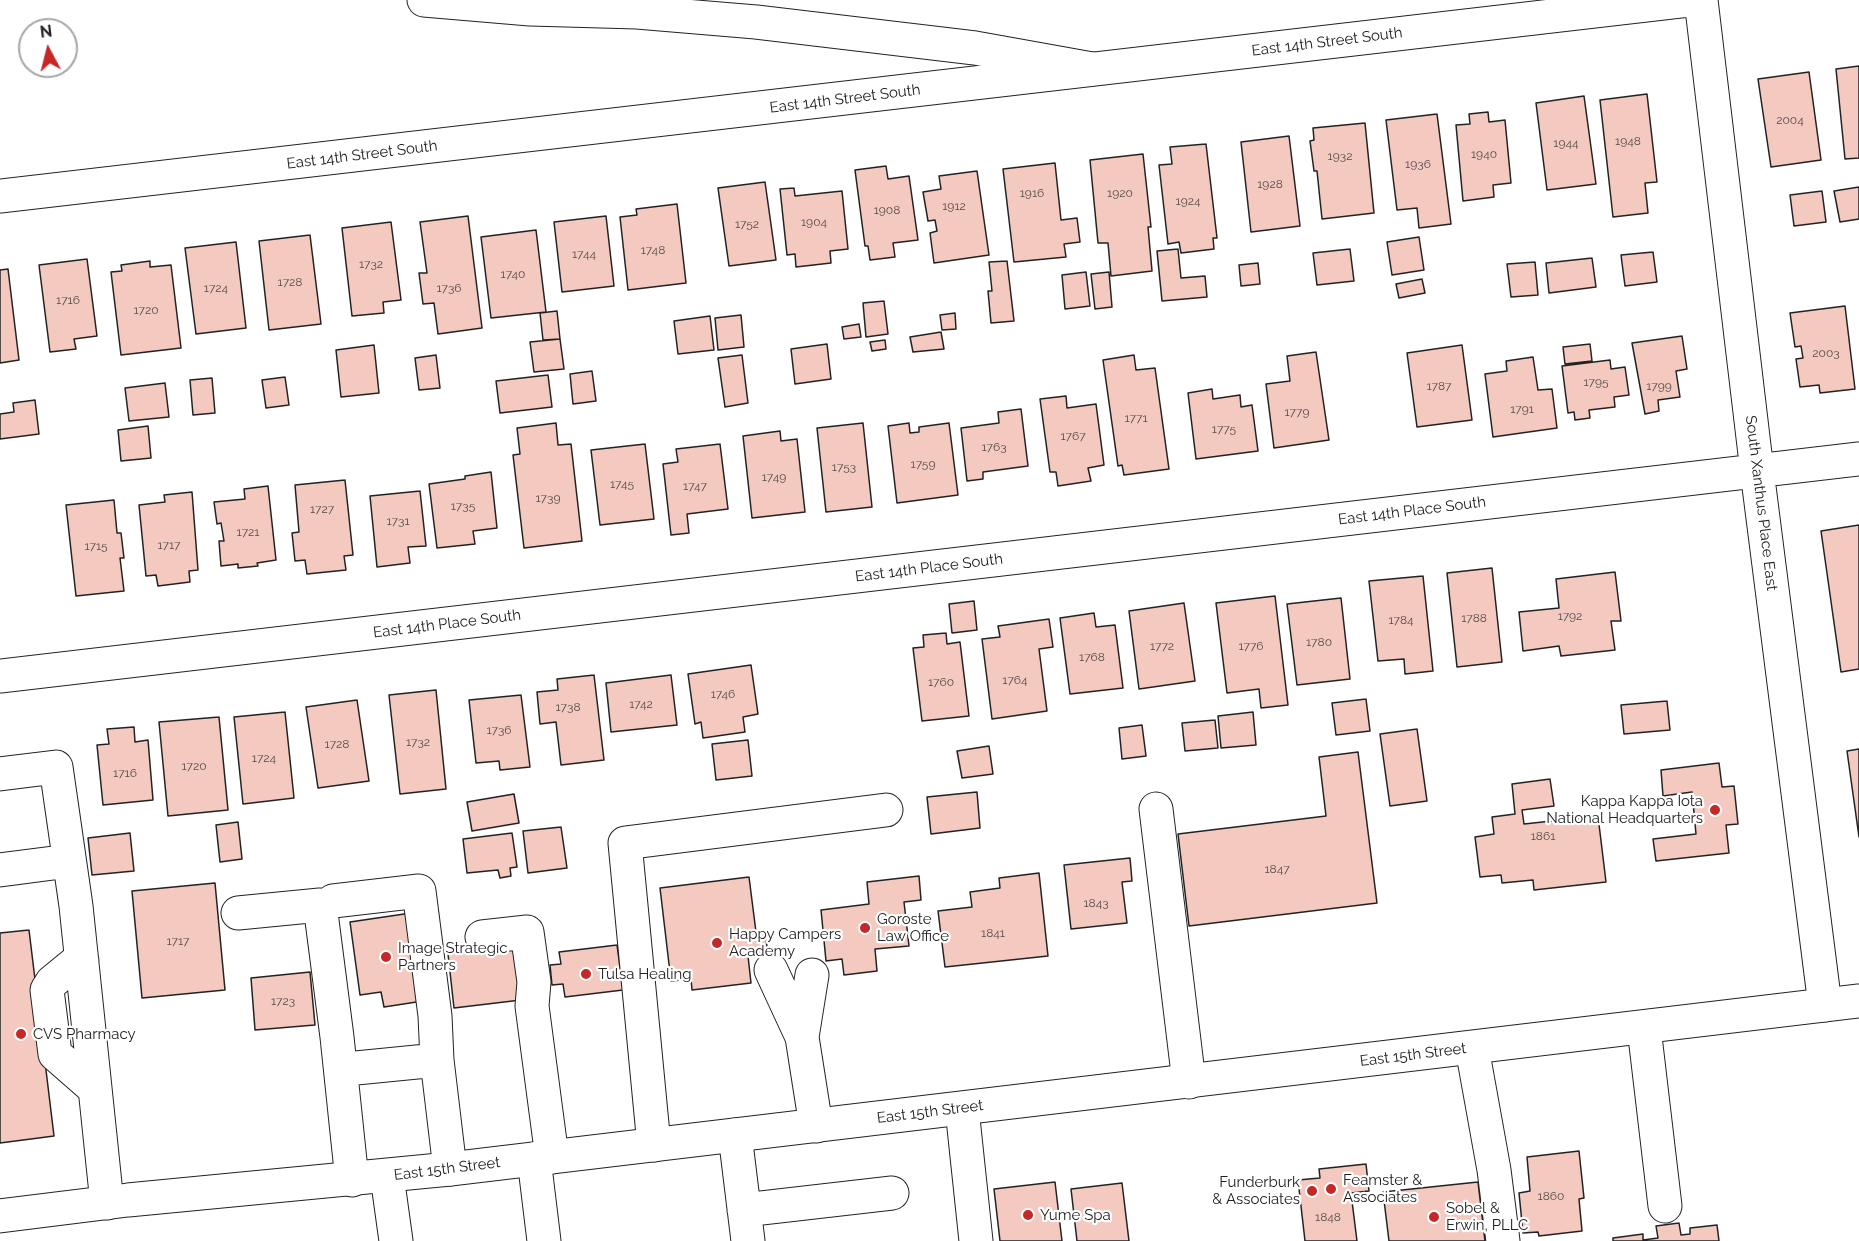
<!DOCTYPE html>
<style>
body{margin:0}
#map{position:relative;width:1859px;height:1241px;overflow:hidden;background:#fff;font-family:Raleway,sans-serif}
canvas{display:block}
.north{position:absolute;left:18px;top:18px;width:60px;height:60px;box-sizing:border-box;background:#fff;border:2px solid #a7a7a7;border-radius:50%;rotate:353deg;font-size:16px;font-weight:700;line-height:24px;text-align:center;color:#222}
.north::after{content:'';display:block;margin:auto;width:21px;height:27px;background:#c62828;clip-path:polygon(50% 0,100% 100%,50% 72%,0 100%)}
</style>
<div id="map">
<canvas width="1859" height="1241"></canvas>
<div class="north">N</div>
</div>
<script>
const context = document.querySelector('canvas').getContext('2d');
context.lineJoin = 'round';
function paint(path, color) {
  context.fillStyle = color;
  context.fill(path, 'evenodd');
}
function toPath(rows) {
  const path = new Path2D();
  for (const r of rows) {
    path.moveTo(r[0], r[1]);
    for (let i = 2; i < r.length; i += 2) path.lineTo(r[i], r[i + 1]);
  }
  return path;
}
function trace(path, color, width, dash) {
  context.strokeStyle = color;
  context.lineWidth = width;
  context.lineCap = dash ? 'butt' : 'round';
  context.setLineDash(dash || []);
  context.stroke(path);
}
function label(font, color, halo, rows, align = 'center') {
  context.font = font + ' Raleway,sans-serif';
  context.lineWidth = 4.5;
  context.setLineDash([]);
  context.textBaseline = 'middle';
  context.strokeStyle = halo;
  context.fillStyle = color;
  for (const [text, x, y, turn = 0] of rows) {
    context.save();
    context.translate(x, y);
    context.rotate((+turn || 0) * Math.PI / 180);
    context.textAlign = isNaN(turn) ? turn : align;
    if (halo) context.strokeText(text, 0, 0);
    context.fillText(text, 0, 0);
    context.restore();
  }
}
const building = toPath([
 [1859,66,1859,158,1845,159,1836,69,1859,66],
 [1809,72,1821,160,1771,167,1758,79,1809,72],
 [1647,94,1657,182,1645,183,1648,213,1613,217,1600,100,1647,94],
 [1584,96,1596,184,1547,190,1536,103,1584,96],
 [1488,112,1489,122,1505,120,1511,183,1493,185,1494,197,1463,201,1456,125,1470,124,1469,114,1488,112],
 [1437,114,1451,224,1419,228,1417,208,1397,210,1386,120,1437,114],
 [1365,123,1374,213,1322,219,1317,171,1314,171,1310,141,1314,140,1313,128,1365,123],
 [1289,136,1300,226,1251,232,1241,142,1289,136],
 [1206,144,1217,238,1213,238,1214,249,1181,253,1179,242,1168,244,1159,165,1172,164,1170,147,1206,144],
 [1143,154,1151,227,1148,227,1152,271,1111,276,1108,243,1098,243,1090,160,1143,154],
 [1055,163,1061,220,1077,218,1080,242,1064,244,1066,257,1014,262,1003,169,1055,163],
 [886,166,888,179,909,176,918,240,893,243,895,257,870,260,868,246,865,246,855,170,886,166],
 [977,171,989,255,934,263,930,233,937,231,935,220,928,221,923,192,941,189,939,176,977,171],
 [765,182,776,260,729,266,718,188,765,182],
 [1859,187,1859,219,1840,222,1834,191,1859,187],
 [794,188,795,196,842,191,848,249,830,251,831,263,796,267,795,254,787,255,780,189,794,188],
 [1822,191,1826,222,1794,226,1790,195,1822,191],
 [677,204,686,283,628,290,620,217,637,215,636,209,677,204],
 [468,216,482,328,438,334,434,303,423,304,419,273,427,273,420,222,468,216],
 [606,216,614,286,562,292,554,222,606,216],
 [391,222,401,300,383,302,384,313,352,316,342,228,391,222],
 [536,230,546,312,491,318,481,237,536,230],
 [310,235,321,324,269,330,259,241,310,235],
 [1419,237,1424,270,1392,275,1387,242,1419,237],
 [236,242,246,328,196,334,185,248,236,242],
 [1178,249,1181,278,1205,276,1207,297,1162,301,1157,251,1178,249],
 [1350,249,1354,281,1317,285,1313,253,1350,249],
 [1653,252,1657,282,1625,286,1621,255,1653,252],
 [1592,258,1596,287,1549,293,1546,263,1592,258],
 [87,259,97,336,74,339,76,349,50,352,39,265,87,259],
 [150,261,150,267,171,265,181,348,121,355,111,272,122,271,121,265,150,261],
 [1007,261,1014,321,991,323,988,291,992,291,989,262,1007,261],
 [1535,262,1538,295,1511,297,1507,264,1535,262],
 [1258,263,1260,284,1241,286,1239,265,1258,263],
 [8,269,19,360,0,363,0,270,8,269],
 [1086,272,1090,306,1065,309,1062,275,1086,272],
 [1109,272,1112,307,1095,309,1091,274,1109,272],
 [1422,279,1425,293,1399,298,1396,284,1422,279],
 [884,301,888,334,866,337,863,303,884,301],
 [1845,306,1855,389,1820,393,1819,385,1800,387,1796,359,1803,358,1801,346,1795,347,1790,313,1845,306],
 [557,311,560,339,543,340,540,313,557,311],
 [955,313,956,329,942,330,940,315,955,313],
 [741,315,744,347,718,350,715,318,741,315],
 [710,316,714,350,678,354,674,321,710,316],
 [859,324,861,337,844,339,842,327,859,324],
 [941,332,944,349,913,352,910,337,941,332],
 [1682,336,1687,369,1676,371,1680,397,1658,400,1659,411,1645,414,1632,343,1682,336],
 [560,339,564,369,534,372,530,342,560,339],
 [885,340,886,349,872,351,870,342,885,340],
 [827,344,831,379,795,384,791,349,827,344],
 [1590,344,1592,361,1565,364,1563,347,1590,344],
 [374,345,379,393,341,397,336,350,374,345],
 [1462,345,1472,420,1417,427,1407,353,1462,345],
 [1316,352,1329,440,1274,448,1266,384,1290,381,1287,356,1316,352],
 [436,355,440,388,419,390,415,358,436,355],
 [742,355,748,403,725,407,718,358,742,355],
 [1134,355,1136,370,1155,368,1169,469,1124,475,1122,465,1118,466,1103,360,1134,355],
 [1533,357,1538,390,1552,389,1557,428,1493,437,1485,374,1507,371,1506,361,1533,357],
 [1610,360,1611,369,1625,367,1629,395,1614,397,1615,407,1589,410,1590,418,1575,420,1574,412,1568,413,1562,366,1610,360],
 [592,371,596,401,573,404,570,374,592,371],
 [548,375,552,407,500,413,496,381,548,375],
 [285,377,289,405,266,408,262,380,285,377],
 [212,378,215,413,193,415,190,380,212,378],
 [165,383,169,417,129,421,125,388,165,383],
 [1212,389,1213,399,1240,395,1241,407,1252,405,1258,451,1196,459,1188,393,1212,389],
 [1066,396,1067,408,1096,404,1104,465,1088,468,1091,481,1058,486,1056,472,1050,472,1040,399,1066,396],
 [35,400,39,434,0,439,0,414,14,412,13,403,35,400],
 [1021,409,1028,466,983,472,983,479,967,481,961,428,999,423,998,412,1021,409],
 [556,423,558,445,571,444,582,541,524,548,513,455,520,454,517,428,556,423],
 [863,423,872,507,826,512,817,428,863,423],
 [909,423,910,433,919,432,919,427,949,423,958,495,897,503,888,426,909,423],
 [148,426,151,458,121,461,118,430,148,426],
 [780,431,781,441,797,439,805,512,752,518,743,436,780,431],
 [645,444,654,519,600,525,591,450,645,444],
 [720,444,728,509,687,514,689,533,671,535,663,464,678,462,676,449,720,444],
 [491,472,497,528,473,531,475,544,437,548,429,484,465,479,465,476,491,472],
 [345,480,353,555,344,556,346,570,307,574,305,560,295,561,292,533,299,532,295,485,345,480],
 [268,486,276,560,257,563,258,566,238,568,238,564,221,566,219,541,224,541,221,523,217,524,214,502,245,499,244,489,268,486],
 [420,491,426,546,408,547,410,563,377,567,370,496,420,491],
 [192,492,198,570,189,571,190,582,158,586,156,575,146,576,139,505,165,502,164,495,192,492],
 [114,500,117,533,121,533,124,558,120,558,124,591,76,596,66,505,114,500],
 [1859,525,1859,669,1841,672,1821,531,1859,525],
 [1492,568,1502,662,1457,667,1447,573,1492,568],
 [1615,572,1621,621,1611,621,1615,650,1561,656,1559,646,1523,651,1519,612,1559,608,1556,579,1615,572],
 [1423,576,1433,671,1405,674,1404,659,1378,661,1369,581,1423,576],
 [1275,596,1288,705,1261,708,1259,689,1227,693,1216,603,1275,596],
 [1341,598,1350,679,1297,685,1287,604,1341,598],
 [974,601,977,630,952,633,949,604,974,601],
 [1184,603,1195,681,1139,689,1129,611,1184,603],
 [1094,613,1096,627,1115,625,1123,688,1070,694,1060,618,1094,613],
 [1049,619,1053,647,1039,649,1047,711,992,719,982,639,1000,637,998,626,1049,619],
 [946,633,947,644,960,642,969,716,922,721,913,648,924,647,923,635,946,633],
 [751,665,758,714,743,717,745,732,703,738,701,722,695,724,688,674,751,665],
 [594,675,604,760,561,765,556,722,540,724,537,692,558,690,557,679,594,675],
 [671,675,677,725,611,732,606,683,671,675],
 [436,690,446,789,400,794,389,695,436,690],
 [521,695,530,767,500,770,499,761,476,763,469,700,521,695],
 [1366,699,1370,731,1336,735,1332,703,1366,699],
 [357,700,369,781,318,788,306,707,357,700],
 [1667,701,1670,730,1624,734,1621,705,1667,701],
 [285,712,294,798,243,804,234,717,285,712],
 [1253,712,1256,745,1221,748,1218,716,1253,712],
 [219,717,228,810,168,816,159,722,219,717],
 [1215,720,1218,748,1185,751,1182,723,1215,720],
 [1142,725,1146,756,1122,759,1119,728,1142,725],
 [134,727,135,742,148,740,153,800,103,805,97,745,109,744,107,729,134,727],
 [1417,729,1427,801,1390,806,1380,734,1417,729],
 [748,740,752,776,716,780,712,744,748,740],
 [989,746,993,774,962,778,957,751,989,746],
 [1859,749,1859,837,1847,751,1859,749],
 [1358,752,1377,903,1189,926,1178,834,1326,816,1319,757,1358,752],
 [1719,763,1722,787,1734,786,1738,824,1726,825,1729,853,1656,861,1653,839,1696,834,1692,792,1663,796,1661,770,1719,763],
 [1550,779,1554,806,1522,810,1524,824,1598,816,1606,882,1534,890,1533,880,1502,883,1501,875,1480,877,1475,837,1494,834,1492,817,1515,814,1512,784,1550,779],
 [977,792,980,828,931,834,927,797,977,792],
 [514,794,519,823,472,831,467,802,514,794],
 [238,822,242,859,220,862,216,825,238,822],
 [561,827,567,868,528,873,523,831,561,827],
 [130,833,134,871,92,875,88,838,130,833],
 [512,833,517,867,510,868,511,876,500,878,498,870,467,873,463,839,512,833],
 [1130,858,1132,881,1122,882,1127,923,1071,929,1064,865,1130,858],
 [1039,873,1048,956,945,967,938,911,972,907,970,892,1000,888,999,878,1039,873],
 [919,876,921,900,904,902,909,946,875,949,877,971,844,975,842,959,826,961,821,910,869,904,867,882,919,876],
 [749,877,756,932,765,931,768,954,748,956,751,983,692,990,691,979,671,981,660,888,749,877],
 [215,883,225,990,142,998,132,891,215,883],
 [411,913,423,1001,384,1007,381,992,360,995,350,922,411,913],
 [29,930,54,1136,0,1143,0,933,29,930],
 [617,945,623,990,565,997,563,984,552,985,550,965,561,964,559,952,617,945],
 [515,946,521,1000,454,1008,448,954,515,946],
 [310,972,315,1025,255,1030,251,978,310,972],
 [1579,1151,1584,1198,1579,1199,1582,1231,1539,1236,1538,1232,1523,1233,1519,1193,1530,1191,1527,1157,1579,1151],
 [1366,1164,1369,1191,1351,1193,1357,1241,1305,1241,1298,1180,1320,1178,1319,1169,1366,1164],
 [1055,1182,1062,1241,1000,1241,994,1189,1055,1182],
 [1478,1182,1485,1241,1389,1241,1383,1192,1478,1182],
 [1122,1183,1129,1241,1077,1241,1071,1189,1122,1183],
 [1679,1223,1681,1235,1690,1234,1690,1228,1717,1225,1719,1241,1613,1241,1613,1238,1643,1234,1643,1240,1658,1238,1656,1226,1679,1223]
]);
paint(building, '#f3c9c0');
trace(building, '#222', 1.5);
const minor = toPath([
 [1701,0,1757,471,1825,1005],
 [0,196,1689,0],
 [0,676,1859,459],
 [0,774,56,767,76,906,107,1203],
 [1156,809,1189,1082],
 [0,870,69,861],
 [333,901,419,891,435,1016,437,1060],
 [238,913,320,905,337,1037,352,1180],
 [482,937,527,932,534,982,532,1006,552,1157],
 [82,961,74,964,52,982,47,990,55,1054,95,1089],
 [771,970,802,1037],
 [812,975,802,1037,816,1126],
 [1644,1028,1665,1206],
 [1472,1048,1494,1170,1503,1241],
 [356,1068,437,1060,450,1169],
 [962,1109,976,1241],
 [735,1135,748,1241],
 [654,1145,625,843,886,810],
 [534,1159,544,1241],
 [387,1176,396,1241],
 [744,1210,892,1193]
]);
const major = toPath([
 [0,1216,128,1200,450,1169,1859,1001]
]);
const highway = toPath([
 [424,0,530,9,637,12,756,22,975,48,1092,69]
]);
trace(minor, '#222', 35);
trace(major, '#222', 35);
trace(highway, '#222', 35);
trace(minor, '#fff', 33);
trace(major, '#fff', 33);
trace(highway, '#fff', 33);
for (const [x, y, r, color] of [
 [1715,810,6,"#c62828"],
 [865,928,6,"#c62828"],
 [717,943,6,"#c62828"],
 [386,957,6,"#c62828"],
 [586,974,6,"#c62828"],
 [21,1034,6,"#c62828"],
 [1331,1189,6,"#c62828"],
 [1312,1191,6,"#c62828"],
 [1028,1215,6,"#c62828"],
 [1434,1217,6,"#c62828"]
]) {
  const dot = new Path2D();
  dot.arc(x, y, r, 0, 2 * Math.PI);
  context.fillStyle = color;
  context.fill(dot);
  trace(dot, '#fff', 2);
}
label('12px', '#564c4a', null, [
 ["2004",1790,120],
 ["1948",1628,141],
 ["1944",1566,143],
 ["1940",1484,154],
 ["1932",1340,156],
 ["1936",1418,164],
 ["1928",1270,184],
 ["1916",1032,193],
 ["1920",1120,193],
 ["1924",1188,201],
 ["1912",954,206],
 ["1908",887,210],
 ["1904",814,222],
 ["1752",747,224],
 ["1748",653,250],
 ["1744",584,254],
 ["1732",371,264],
 ["1740",513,274],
 ["1728",290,282],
 ["1724",216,288],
 ["1736",449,288],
 ["1716",68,300],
 ["1720",146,310],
 ["2003",1826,353],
 ["1795",1596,382],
 ["1787",1439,386],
 ["1799",1659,386],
 ["1791",1522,409],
 ["1779",1297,412],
 ["1771",1136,418],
 ["1775",1224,429],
 ["1767",1073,436],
 ["1763",994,447],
 ["1759",923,464],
 ["1753",844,467],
 ["1749",774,477],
 ["1745",622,484],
 ["1747",695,486],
 ["1739",548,498],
 ["1735",463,506],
 ["1727",322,509],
 ["1731",398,521],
 ["1721",248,532],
 ["1717",169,545],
 ["1715",96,546],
 ["1792",1570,616],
 ["1788",1474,618],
 ["1784",1401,620],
 ["1780",1319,642],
 ["1772",1162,646],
 ["1776",1251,646],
 ["1768",1092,657],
 ["1764",1015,680],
 ["1760",941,682],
 ["1746",723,694],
 ["1742",641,704],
 ["1738",568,707],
 ["1736",499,730],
 ["1732",418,742],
 ["1728",337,744],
 ["1724",264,758],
 ["1720",194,766],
 ["1716",125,773],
 ["1861",1543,836],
 ["1847",1277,869],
 ["1843",1096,903],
 ["1841",993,933],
 ["1717",178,941],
 ["1723",283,1001],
 ["1860",1551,1196],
 ["1848",1328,1217]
]);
label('15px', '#222', '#fff', [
 ["East 14th Street South",1327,42,-7],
 ["East 14th Street South",845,99,-7],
 ["East 14th Street South",362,155,-7],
 ["South Xanthus Place East",1761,503,83],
 ["East 14th Place South",1412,511,-7],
 ["East 14th Place South",929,568,-7],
 ["East 14th Place South",447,624,-7],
 ["East 15th Street",1413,1055,-7],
 ["East 15th Street",930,1112,-7],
 ["East 15th Street",447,1169,-7]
]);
label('15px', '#222', '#fff', [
 ["Kappa Kappa Iota",1703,801,"right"],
 ["National Headquarters",1703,818,"right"],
 ["Goroste",877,919],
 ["Law Office",877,936],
 ["Happy Campers",729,934],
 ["Academy",729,951],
 ["Image Strategic",398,948],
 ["Partners",398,965],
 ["Tulsa Healing",598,974],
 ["CVS Pharmacy",33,1034],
 ["Feamster &",1343,1180],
 ["Associates",1343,1197],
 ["Funderburk",1300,1182,"right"],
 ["& Associates",1300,1199,"right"],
 ["Sobel &",1446,1208],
 ["Erwin, PLLC",1446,1225],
 ["Yume Spa",1040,1215]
], 'left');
</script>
